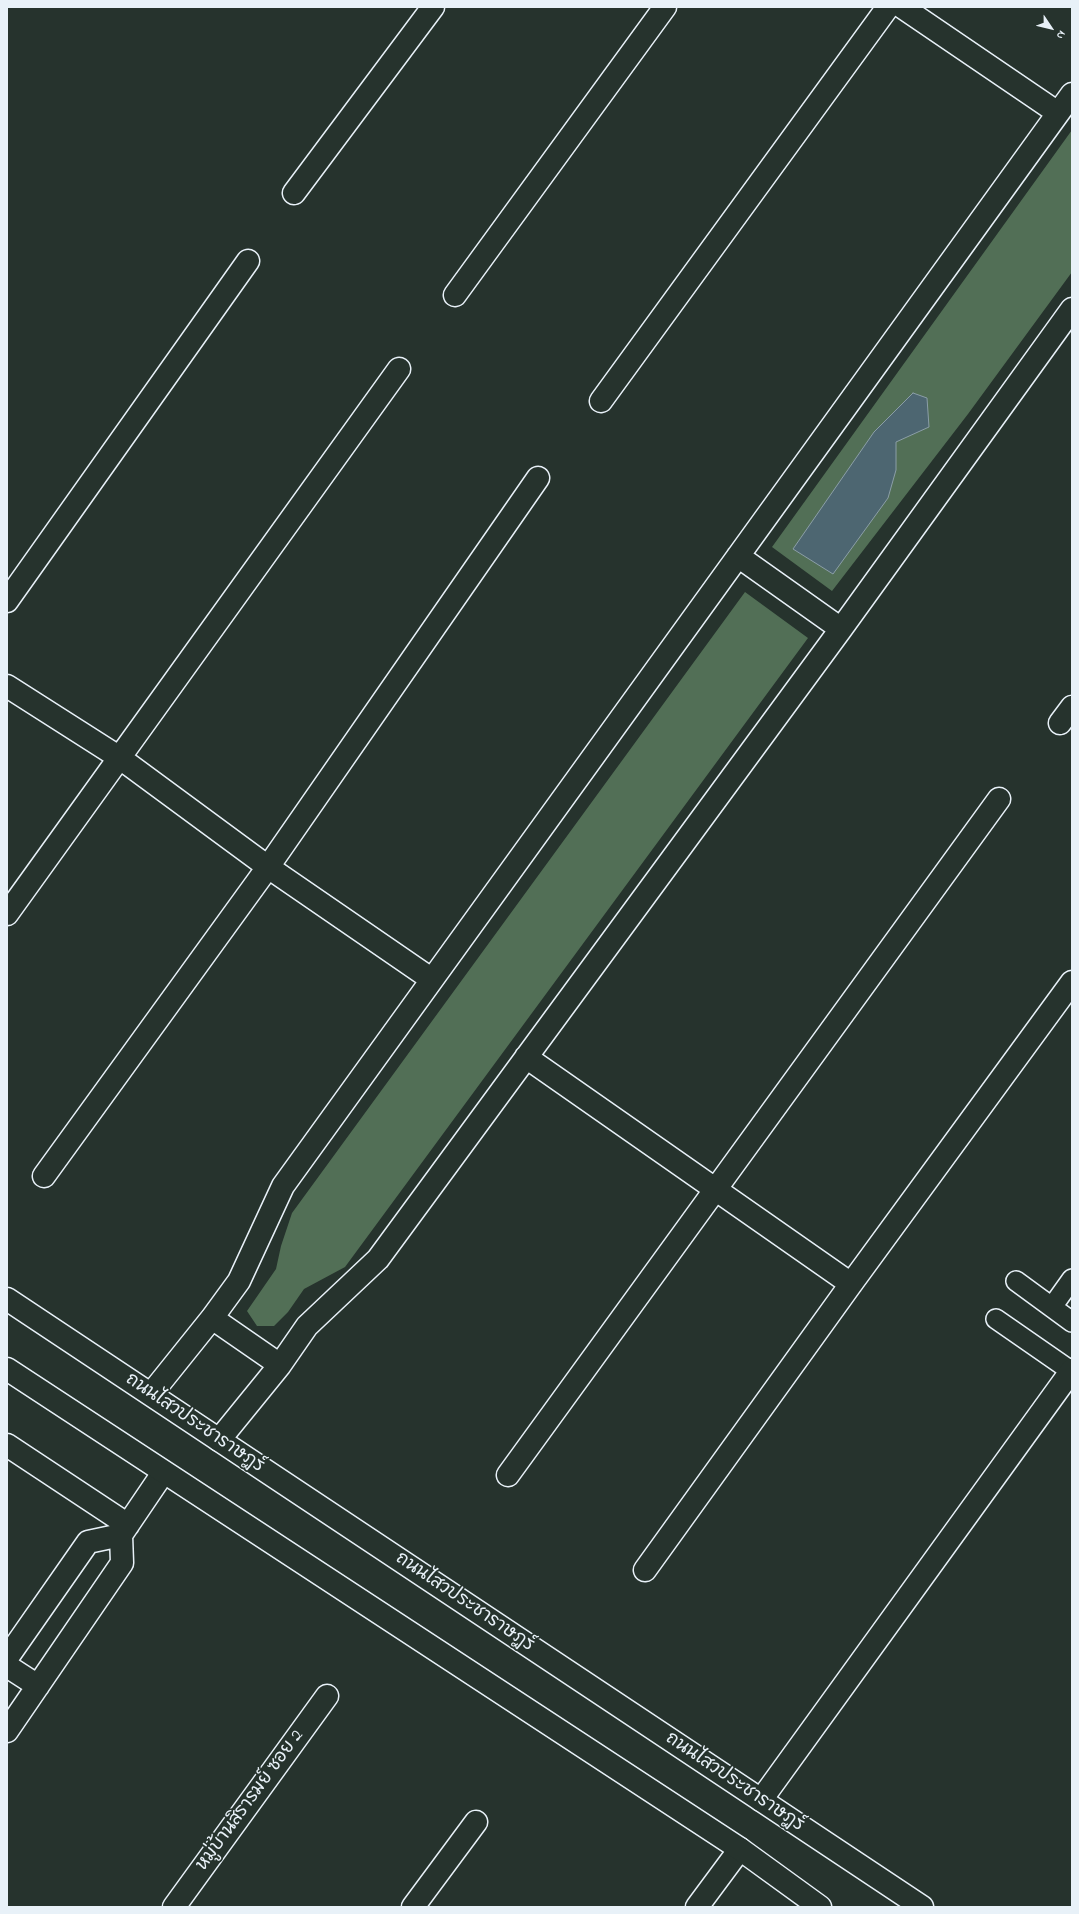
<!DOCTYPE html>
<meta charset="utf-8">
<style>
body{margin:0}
#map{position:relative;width:1079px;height:1914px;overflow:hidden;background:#26332d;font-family:"Indie Flower",sans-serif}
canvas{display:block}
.frame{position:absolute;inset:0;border:8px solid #e8f1f8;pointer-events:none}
.north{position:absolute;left:1031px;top:8px;width:40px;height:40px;-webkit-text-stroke:3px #26332d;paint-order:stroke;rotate:125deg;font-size:11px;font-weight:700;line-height:16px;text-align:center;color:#e8f1f8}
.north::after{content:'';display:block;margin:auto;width:14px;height:18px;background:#e8f1f8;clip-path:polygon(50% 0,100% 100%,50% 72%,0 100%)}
</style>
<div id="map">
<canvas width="1079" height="1914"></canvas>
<div class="frame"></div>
<div class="north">N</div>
</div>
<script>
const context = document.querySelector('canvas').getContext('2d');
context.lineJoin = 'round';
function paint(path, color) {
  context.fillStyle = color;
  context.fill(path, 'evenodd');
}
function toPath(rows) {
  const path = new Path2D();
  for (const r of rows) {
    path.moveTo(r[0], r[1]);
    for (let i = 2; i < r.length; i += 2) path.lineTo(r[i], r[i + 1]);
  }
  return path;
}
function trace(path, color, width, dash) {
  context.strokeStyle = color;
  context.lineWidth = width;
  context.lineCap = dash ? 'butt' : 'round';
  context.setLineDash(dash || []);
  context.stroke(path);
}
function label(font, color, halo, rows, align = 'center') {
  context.font = font + ' "Indie Flower","Playpen Sans Thai",sans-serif';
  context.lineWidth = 3.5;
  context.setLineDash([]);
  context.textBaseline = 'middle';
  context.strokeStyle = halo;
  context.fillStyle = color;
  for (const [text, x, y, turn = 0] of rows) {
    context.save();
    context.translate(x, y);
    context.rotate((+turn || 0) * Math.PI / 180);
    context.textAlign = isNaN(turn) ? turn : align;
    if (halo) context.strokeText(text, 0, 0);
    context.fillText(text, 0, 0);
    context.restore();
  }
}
paint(toPath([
 [1072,130,1072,272,968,414,832,591,772,547],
 [745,592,808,638,345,1267,304,1289,288,1312,274,1326,257,1326,247,1311,276,1269,281,1246,292,1213]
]), '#526f56');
const water = toPath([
 [913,393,927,398,929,427,896,442,896,470,888,498,833,574,793,549,874,432,913,393]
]);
paint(water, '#4d6671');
trace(water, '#8b9ea7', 1);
const service = toPath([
 [1016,1281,1072,1322],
 [1052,1307,1072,1279],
 [996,1319,1071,1371]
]);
const minor = toPath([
 [902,7,1058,113],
 [294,193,433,7],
 [455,295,665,7],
 [601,401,888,7],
 [738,556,841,629],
 [7,601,248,261],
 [7,686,120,758,268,867,431,979],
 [1060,723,1072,707],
 [7,914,399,369],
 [526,1057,851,1284],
 [44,1176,268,867,538,478],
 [212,1318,280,1365],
 [151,1394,212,1318,239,1281,283,1186,1072,94],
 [219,1440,280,1365,307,1326,378,1259,841,629,1072,309],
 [7,1445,128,1525],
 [508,1475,999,799],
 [645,1570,851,1284,1072,982],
 [7,1658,88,1542,121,1535],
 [7,1666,38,1686],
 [7,1731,122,1563,121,1535,163,1473],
 [761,1800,1072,1370],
 [174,1907,327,1696],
 [413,1907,476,1822],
 [697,1907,740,1849]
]);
const secondary = toPath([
 [7,1299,922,1907],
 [7,1369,740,1849,820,1907]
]);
trace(service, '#e8f1f8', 22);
trace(minor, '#e8f1f8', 25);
trace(secondary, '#e8f1f8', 25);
trace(service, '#26332d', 19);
trace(minor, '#26332d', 22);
trace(secondary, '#26332d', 22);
label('18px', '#e8f1f8', '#26332d', [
 ["ถนนไสวประชาราษฎร์",194,1424,34],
 ["ถนนไสวประชาราษฎร์",464,1603,34],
 ["ถนนไสวประชาราษฎร์",734,1783,34],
 ["หมู่บ้านสิรารมย์ ซอย 2",251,1801,-54]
]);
</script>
